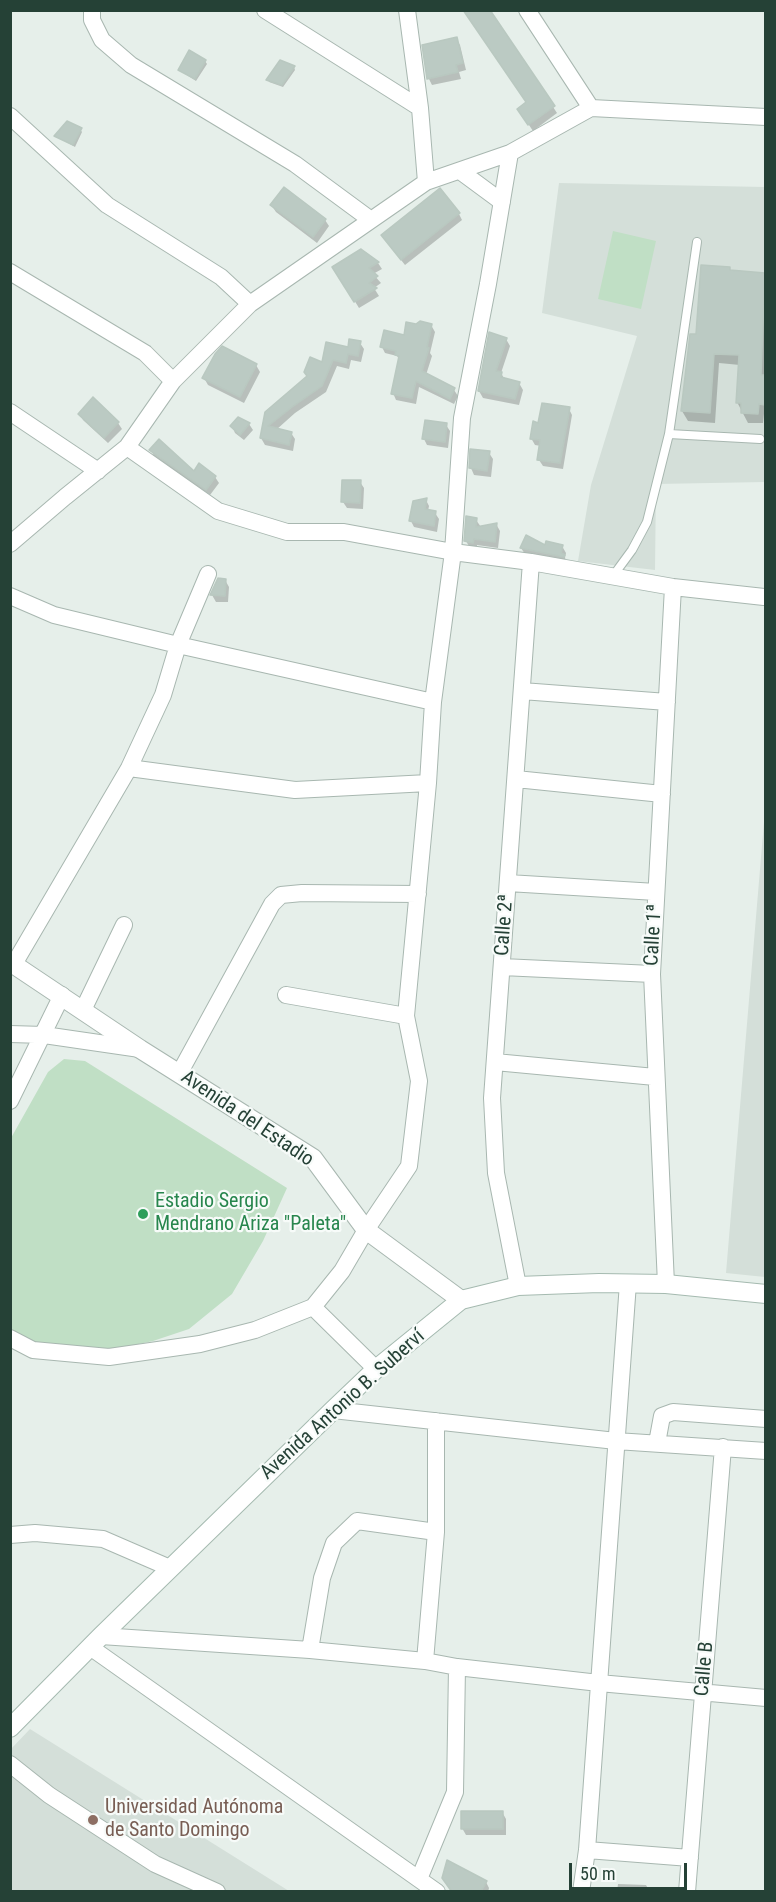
<!DOCTYPE html>
<meta charset="utf-8">
<style>
body{margin:0}
#map{position:relative;width:776px;height:1902px;overflow:hidden;background:#e6efea;font-family:"Roboto Condensed",sans-serif}
canvas{display:block}
.frame{position:absolute;inset:0;border:12px solid #254136;pointer-events:none}
.scale{position:absolute;left:569px;top:1863px;width:118px;height:27px;box-sizing:border-box;border:3px solid #254136;border-top:0;padding-left:8px;font-size:18px;line-height:21px;white-space:nowrap;color:#254136;-webkit-text-stroke:4px #f7fbf9;paint-order:stroke}
</style>
<div id="map">
<canvas width="776" height="1902"></canvas>
<div class="frame"></div>
<div class="scale">50 m</div>
</div>
<script>
const context = document.querySelector('canvas').getContext('2d');
context.lineJoin = 'round';
function paint(path, color) {
  context.fillStyle = color;
  context.fill(path, 'evenodd');
}
function toPath(rows) {
  const path = new Path2D();
  for (const r of rows) {
    path.moveTo(r[0], r[1]);
    for (let i = 2; i < r.length; i += 2) path.lineTo(r[i], r[i + 1]);
  }
  return path;
}
function trace(path, color, width, dash) {
  context.strokeStyle = color;
  context.lineWidth = width;
  context.lineCap = dash ? 'butt' : 'round';
  context.setLineDash(dash || []);
  context.stroke(path);
}
function label(font, color, halo, rows, align = 'center') {
  context.font = font + ' "Roboto Condensed",sans-serif';
  context.lineWidth = 4.5;
  context.setLineDash([]);
  context.textBaseline = 'middle';
  context.strokeStyle = halo;
  context.fillStyle = color;
  for (const [text, x, y, turn = 0] of rows) {
    context.save();
    context.translate(x, y);
    context.rotate((+turn || 0) * Math.PI / 180);
    context.textAlign = isNaN(turn) ? turn : align;
    if (halo) context.strokeText(text, 0, 0);
    context.fillText(text, 0, 0);
    context.restore();
  }
}
paint(toPath([
 [559,183,765,187,765,482,656,484,655,570,578,561,591,485,637,336,542,313],
 [765,810,765,1277,726,1273],
 [30,1729,289,1891,11,1892,11,1749]
]), '#d4dfd9');
paint(toPath([
 [613,231,656,241,641,309,598,299],
 [64,1059,85,1061,287,1188,263,1241,232,1294,189,1329,153,1341,115,1349,81,1348,36,1344,11,1330,11,1138,48,1072]
]), '#c0dfc5');
paint(toPath([
 [489,10,557,113,533,131,523,116,528,103],
 [456,39,460,45,466,70,459,72,461,79,432,85,429,79,424,46],
 [205,61,207,64,196,81,179,70],
 [294,67,295,70,283,87,269,82,268,80],
 [80,129,82,132,75,147,56,136],
 [272,206,325,220,329,226,317,243,276,212],
 [459,214,462,220,405,265,387,242],
 [361,251,378,263,382,269,373,274,381,283,374,288,379,296,359,308,334,267],
 [729,269,731,272,766,274,766,414,764,414,763,423,748,423,737,402,740,365,719,363,715,423,688,421,682,411,697,336],
 [431,325,435,332,430,353,432,356,426,375,454,390,458,396,454,404,419,387,416,404,396,400,393,393,400,361,397,356,385,353,382,347],
 [506,339,510,346,501,373,505,380,519,383,523,390,519,405,483,398,479,391],
 [360,343,364,349,361,362,351,360,349,369,337,366,326,392,295,413,276,430,291,433,295,439,293,451,265,445,261,438,266,413,323,364],
 [256,365,260,372,244,403,208,385,204,378],
 [569,409,572,415,563,469,543,466,539,460,541,446,535,445,531,438,540,426],
 [80,414,118,423,122,429,108,443,83,420],
 [238,419,249,424,253,430,244,440,235,433,232,426],
 [446,425,450,431,448,448,427,445,424,439],
 [151,450,194,474,215,477,219,483,210,495,154,456],
 [489,453,493,459,491,477,474,475,471,468],
 [360,482,364,488,363,509,347,508,343,502],
 [426,500,429,506,428,511,435,513,439,519,437,532,414,527,411,521],
 [476,520,481,527,496,524,500,531,498,548,477,545,477,549,470,548,466,541],
 [562,546,566,553,565,558,568,563,525,554,521,548],
 [218,580,225,580,229,587,228,602,216,602,212,595],
 [502,1812,506,1819,506,1835,466,1835,462,1828],
 [486,1882,489,1888,488,1892,452,1892],
 [618,1884,646,1885,650,1892,617,1892]
]), '#0003');
const building = toPath([
 [463,10,490,10,555,106,528,125,517,109,526,102,463,10],
 [457,37,463,63,456,65,458,72,427,79,422,45,457,37],
 [189,50,206,60,195,79,178,70,189,50],
 [280,60,295,66,282,85,266,80,280,60],
 [67,121,82,128,73,145,54,136,67,121],
 [284,187,326,219,313,237,270,205,284,187],
 [440,188,460,213,401,260,381,235,440,188],
 [361,249,379,262,369,268,378,276,369,283,377,288,354,302,332,267,361,249],
 [701,265,730,267,730,270,765,273,761,375,765,375,765,405,759,404,758,414,741,413,741,403,736,403,739,355,714,354,710,413,681,411,690,334,696,334,701,265],
 [420,321,432,324,427,347,429,348,422,371,455,388,450,399,416,381,412,398,391,394,399,356,395,355,396,351,380,347,384,330,404,335,406,322,416,324,420,321],
 [489,332,507,338,496,371,502,372,501,377,520,382,515,399,478,391,489,332],
 [349,339,361,341,358,356,348,354,346,363,333,360,322,386,292,407,268,426,292,432,289,445,260,438,265,412,307,376,304,372,310,357,322,362,326,342,348,347,349,339],
 [222,346,257,364,240,397,202,378,215,354,222,346],
 [93,397,119,422,104,438,78,414,93,397],
 [542,403,570,407,560,463,537,460,540,440,530,439,533,421,538,423,542,403],
 [238,417,250,423,240,435,230,426,238,417],
 [425,420,447,423,445,442,422,439,425,420],
 [159,439,194,471,199,463,216,476,206,490,149,450,159,439],
 [470,449,490,451,487,471,469,468,470,449],
 [342,480,361,480,360,503,341,502,342,480],
 [427,498,425,509,436,511,434,526,409,521,413,501,427,498],
 [466,516,477,518,476,527,497,523,495,542,474,539,473,543,464,541,466,516],
 [526,535,545,545,546,541,563,545,561,553,565,555,564,557,520,548,526,535],
 [218,578,226,579,225,596,210,595,218,578],
 [461,1811,503,1811,503,1829,461,1829,461,1811],
 [447,1860,487,1881,481,1892,452,1892,442,1878,447,1860]
]);
paint(building, '#bbcac3');
trace(building, '#b9c8c0', 1.5);
const service = toPath([
 [669,434,760,439],
 [613,576,632,550,647,522,669,434,697,242]
]);
const minor = toPath([
 [92,10,92,20,102,40,131,65,295,164,371,220],
 [265,10,420,108],
 [407,10,420,108,426,182],
 [527,10,591,108],
 [10,116,107,205,221,277,250,304],
 [460,171,502,202],
 [10,272,145,353,173,381],
 [10,412,98,471],
 [127,447,218,511,287,532,344,532,453,552,531,562,673,587,764,597],
 [10,544,65,497,127,447,173,381,250,304,426,182,510,153,591,108,766,117],
 [10,596,54,615,178,645,433,702],
 [522,691,667,702],
 [129,768,295,790,428,783],
 [516,779,662,794],
 [508,883,656,892],
 [14,964,129,768,163,695,178,645,208,574],
 [502,967,652,974],
 [286,995,406,1016],
 [83,1010,124,925],
 [10,1034,44,1035,140,1049],
 [495,1062,655,1077],
 [179,1074,272,904,281,895,302,893,418,894],
 [10,1101,62,995],
 [666,1284,652,974,673,587],
 [518,1286,496,1173,492,1098,531,562],
 [313,1307,376,1369],
 [10,1338,33,1350,109,1357,200,1344,255,1330,313,1307,342,1271,366,1230,409,1166,419,1081,406,1016,428,783,433,702,453,552,462,418,488,284,510,153],
 [333,1410,616,1441,766,1451],
 [657,1443,662,1416,673,1412,766,1419],
 [10,1535,35,1533,103,1539,170,1568],
 [101,1636,310,1650,425,1661,457,1667,599,1683,766,1698],
 [90,1647,437,1892],
 [310,1650,322,1578,334,1543,357,1521,436,1532],
 [425,1661,436,1532,436,1421],
 [10,1764,49,1795,155,1864,217,1892],
 [587,1850,690,1858],
 [419,1879,455,1792,457,1667],
 [581,1892,587,1850,628,1283],
 [687,1892,723,1447]
]);
const tertiary = toPath([
 [10,962,140,1049,313,1158,366,1230,461,1300]
]);
const secondary = toPath([
 [10,1728,101,1636,333,1410,376,1369,461,1300,518,1286,599,1283,666,1284,766,1294]
]);
trace(service, '#a8b7b0', 10);
trace(minor, '#a8b7b0', 18);
trace(tertiary, '#a8b7b0', 20);
trace(secondary, '#a5bab0', 20);
trace(service, '#fff', 8);
trace(minor, '#fff', 16);
trace(tertiary, '#fff', 18);
trace(secondary, '#fff', 18);
for (const [x, y, r, color] of [
 [143,1214,6,"#2e9e5b"],
 [93,1820,6,"#8d6e63"]
]) {
  const dot = new Path2D();
  dot.arc(x, y, r, 0, 2 * Math.PI);
  context.fillStyle = color;
  context.fill(dot);
  trace(dot, '#f7fbf9', 2);
}
label('20px', '#254136', '#f7fbf9', [
 ["Calle 2ª",505,925,-86],
 ["Calle 1ª",654,935,-87],
 ["Avenida del Estadio",247,1119,34],
 ["Avenida Antonio B. Suberví",343,1405,-42],
 ["Calle B",705,1669,-85]
]);
label('20px', '#27864d', '#f7fbf9', [
 ["Estadio Sergio",155,1202],
 ["Mendrano Ariza \"Paleta\"",155,1225]
], 'left');
label('20px', '#785e54', '#f7fbf9', [
 ["Universidad Autónoma",105,1808],
 ["de Santo Domingo",105,1831]
], 'left');
</script>
